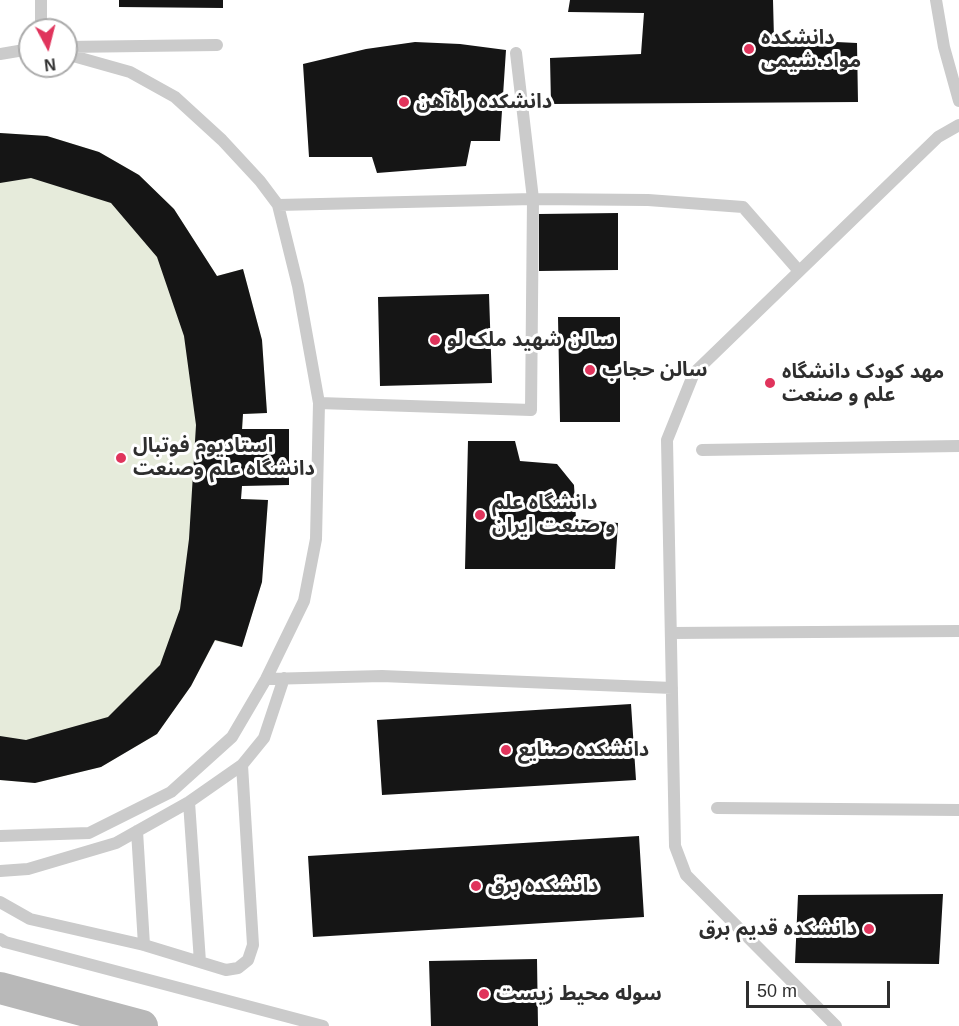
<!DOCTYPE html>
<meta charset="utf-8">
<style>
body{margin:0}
#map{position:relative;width:959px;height:1026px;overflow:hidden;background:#fff;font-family:Helvetica,sans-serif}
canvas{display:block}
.north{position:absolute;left:18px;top:18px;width:60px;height:60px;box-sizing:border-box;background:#fff;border:2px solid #ababab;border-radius:50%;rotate:173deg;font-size:16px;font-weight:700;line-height:24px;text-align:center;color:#2e2e2e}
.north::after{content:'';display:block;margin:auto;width:21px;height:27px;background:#e0345c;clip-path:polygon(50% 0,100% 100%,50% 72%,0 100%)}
.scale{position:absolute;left:746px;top:981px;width:144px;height:27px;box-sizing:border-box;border:3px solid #2e2e2e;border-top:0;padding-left:8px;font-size:18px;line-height:21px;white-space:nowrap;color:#2e2e2e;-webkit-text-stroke:4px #fff;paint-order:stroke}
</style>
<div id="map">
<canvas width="959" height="1026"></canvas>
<div class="north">N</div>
<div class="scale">50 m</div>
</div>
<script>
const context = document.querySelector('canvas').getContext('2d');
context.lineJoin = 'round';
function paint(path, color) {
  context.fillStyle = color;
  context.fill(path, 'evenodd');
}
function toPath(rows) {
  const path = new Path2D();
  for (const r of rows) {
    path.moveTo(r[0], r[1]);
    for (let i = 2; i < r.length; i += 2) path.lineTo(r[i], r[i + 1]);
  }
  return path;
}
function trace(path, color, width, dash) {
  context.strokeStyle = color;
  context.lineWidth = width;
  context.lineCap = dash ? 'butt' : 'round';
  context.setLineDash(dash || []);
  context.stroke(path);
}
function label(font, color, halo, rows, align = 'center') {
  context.font = font + ' Helvetica,"Noto Sans Arabic",sans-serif';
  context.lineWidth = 6;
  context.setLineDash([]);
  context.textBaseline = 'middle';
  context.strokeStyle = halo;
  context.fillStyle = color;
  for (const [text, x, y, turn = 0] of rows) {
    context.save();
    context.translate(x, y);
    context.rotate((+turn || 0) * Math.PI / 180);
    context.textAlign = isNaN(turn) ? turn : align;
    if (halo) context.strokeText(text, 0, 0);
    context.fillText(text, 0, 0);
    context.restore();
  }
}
paint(toPath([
 [0,133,47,136,99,152,139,175,174,209,217,276,243,269,262,340,267,413,243,414,241,499,268,500,262,582,242,647,215,641,191,686,157,734,101,767,35,783,0,780]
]), '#e6ebdb');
paint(toPath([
 [119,0,223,0,223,8,119,7],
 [570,0,773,0,774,39,857,43,858,102,551,104,550,58,641,54,644,13,568,12],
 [415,42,460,44,506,50,500,141,471,141,466,166,377,173,372,157,309,157,303,64,366,49],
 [0,133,47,136,99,152,139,175,174,209,217,276,243,269,262,340,267,413,243,414,242,429,289,429,289,485,242,486,241,499,268,500,262,582,242,647,215,640,191,686,157,734,101,767,35,783,0,780,0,736,26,740,108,717,160,665,180,609,189,539,196,425,184,336,157,257,111,203,31,178,0,183],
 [618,213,618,270,539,271,539,214],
 [489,294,492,383,380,386,378,297],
 [558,317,620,317,620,422,560,422],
 [468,441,515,441,520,461,557,464,574,485,576,519,618,523,615,569,465,569],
 [631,704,636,780,382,795,377,720],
 [639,836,644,917,313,937,308,856],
 [943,894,939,964,795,963,798,895],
 [537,959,538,1026,431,1026,429,961]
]), '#151515');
trace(toPath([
 [41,0,41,30],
 [936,0,944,47,959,101],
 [66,47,217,45],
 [0,54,30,49],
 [278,205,533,199,648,200,743,207,799,271],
 [319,403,531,410,533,199,516,53],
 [702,450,959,446],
 [671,633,959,631],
 [266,679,382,676,672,688],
 [189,802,200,962],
 [717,808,959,810],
 [137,831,144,945],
 [0,836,89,833,171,792,232,737,266,679,304,601,316,539,319,403,298,286,278,205,260,181,222,140,175,97,130,72,66,54],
 [0,871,28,869,116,843,189,802,242,765,264,738,284,678],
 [0,902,30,919,144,945,226,970,238,968,248,960,253,945,242,765],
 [0,939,5,942,323,1026],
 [836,1026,686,875,675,846,667,440,694,373,938,137,959,125]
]), '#cbcbcb', 12);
trace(toPath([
 [0,988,142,1026]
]), '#b8b8b8', 32);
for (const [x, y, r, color] of [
 [749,49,6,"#e0345c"],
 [404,102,6,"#e0345c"],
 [435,340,6,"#e0345c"],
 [590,370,6,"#e0345c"],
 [770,383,6,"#e0345c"],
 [121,458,6,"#e0345c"],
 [480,515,6,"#e0345c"],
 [506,750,6,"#e0345c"],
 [476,886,6,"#e0345c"],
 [869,929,6,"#e0345c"],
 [484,994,6,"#e0345c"]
]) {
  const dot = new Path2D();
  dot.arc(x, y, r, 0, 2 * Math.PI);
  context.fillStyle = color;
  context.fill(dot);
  trace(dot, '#fff', 2);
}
label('bold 20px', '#2e2e2e', '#fff', [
 ["دانشکده",761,38],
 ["مواد،شیمی",761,61],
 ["دانشکده راه‌آهن",416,102],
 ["سالن شهید ملک لو",447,340],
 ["سالن حجاب",602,370],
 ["مهد کودک دانشگاه",782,372],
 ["علم و صنعت",782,395],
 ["استادیوم فوتبال",133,446],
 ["دانشگاه علم وصنعت",133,469],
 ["دانشگاه علم",492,503],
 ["و صنعت ایران",492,526],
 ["دانشکده صنایع",518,750],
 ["دانشکده برق",488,886],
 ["دانشکده قدیم برق",857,929,"right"],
 ["سوله محیط زیست",496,994]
], 'left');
</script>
